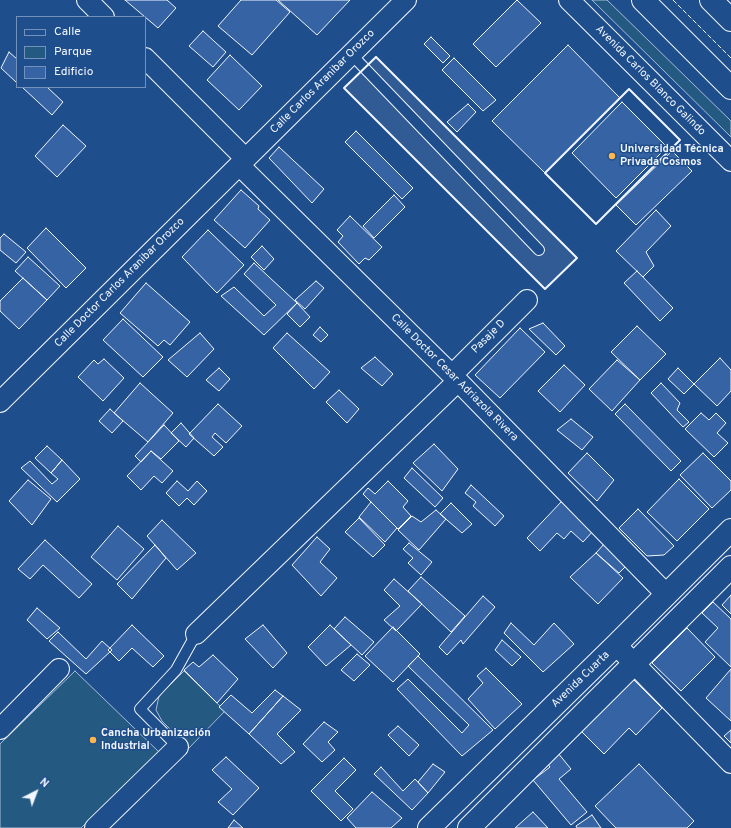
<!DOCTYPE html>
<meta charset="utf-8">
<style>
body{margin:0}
#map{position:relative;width:731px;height:828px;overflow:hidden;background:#1f4e8c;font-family:Overpass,sans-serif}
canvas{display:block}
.legend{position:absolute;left:16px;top:16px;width:130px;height:72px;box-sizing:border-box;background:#1f4e8c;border:1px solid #7391ba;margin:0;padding:5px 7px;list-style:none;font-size:12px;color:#f2f6ff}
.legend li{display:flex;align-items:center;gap:8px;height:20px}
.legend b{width:20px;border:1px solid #7391ba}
.north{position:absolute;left:16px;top:772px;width:40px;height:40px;-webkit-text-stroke:3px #1f4e8c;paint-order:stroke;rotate:42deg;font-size:11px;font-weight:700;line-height:16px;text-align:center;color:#f2f6ff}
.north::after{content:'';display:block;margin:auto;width:14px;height:18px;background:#f2f6ff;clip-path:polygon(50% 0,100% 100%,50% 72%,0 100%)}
</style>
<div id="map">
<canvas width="731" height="828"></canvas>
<ul class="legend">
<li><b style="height:5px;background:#1f4e8c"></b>Calle</li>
<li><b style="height:11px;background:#245a82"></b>Parque</li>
<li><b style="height:11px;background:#3563a3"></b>Edificio</li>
</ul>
<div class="north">N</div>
</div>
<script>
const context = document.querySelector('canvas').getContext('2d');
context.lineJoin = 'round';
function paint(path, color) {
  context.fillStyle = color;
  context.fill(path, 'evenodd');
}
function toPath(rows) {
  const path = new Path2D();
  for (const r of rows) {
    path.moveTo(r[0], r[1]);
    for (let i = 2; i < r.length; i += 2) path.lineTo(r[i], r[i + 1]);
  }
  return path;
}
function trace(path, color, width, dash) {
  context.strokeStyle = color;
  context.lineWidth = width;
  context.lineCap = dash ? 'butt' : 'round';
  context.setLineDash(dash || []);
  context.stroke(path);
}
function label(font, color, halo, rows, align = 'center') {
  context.font = font + ' Overpass,sans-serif';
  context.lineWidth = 3;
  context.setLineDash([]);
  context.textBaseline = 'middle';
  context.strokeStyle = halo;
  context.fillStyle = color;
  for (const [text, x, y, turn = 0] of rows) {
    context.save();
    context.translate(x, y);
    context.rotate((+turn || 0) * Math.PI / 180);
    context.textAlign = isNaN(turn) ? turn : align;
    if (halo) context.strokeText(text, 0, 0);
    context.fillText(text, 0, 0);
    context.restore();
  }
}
const green = toPath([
 [592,0,607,0,731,121,731,137,592,0],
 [75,671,159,752,81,828,0,828,0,744,75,671],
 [184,671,225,711,189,748,162,721,156,710,159,696,184,671]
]);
paint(green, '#245a82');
trace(green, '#a8bbd7', 1);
const parking = toPath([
 [376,57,577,258,545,289,344,88,376,57]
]);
paint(parking, '#305b95');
trace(parking, '#a8bbd7', 1);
const building = toPath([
 [125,0,167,0,176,8,158,28,125,0],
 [241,0,276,0,290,12,252,55,218,26,241,0],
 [278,0,350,0,317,35,278,0],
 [517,0,541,23,496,67,473,44,517,0],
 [203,31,226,52,213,67,189,46,203,31],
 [431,37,450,56,443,63,424,44,431,37],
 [568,45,620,98,545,173,492,121,568,45],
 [9,52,17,59,17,83,1,68,9,52],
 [230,55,262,86,239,110,207,80,230,55],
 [454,58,496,100,483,111,442,70,454,58],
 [22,87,47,87,63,102,52,115,22,87],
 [622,102,667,147,616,198,572,153,622,102],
 [468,104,476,112,457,132,447,122,468,104],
 [63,125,86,146,57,177,35,156,63,125],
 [356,131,413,188,402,199,345,142,356,131],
 [279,147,324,189,312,203,269,158,279,147],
 [672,151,692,171,636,225,616,205,672,151],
 [241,190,259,206,258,209,270,220,245,248,214,220,241,190],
 [394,195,405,207,374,238,363,226,394,195],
 [656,210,671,226,646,252,654,266,643,277,616,251,656,210],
 [350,216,382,247,369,260,365,258,359,264,338,242,343,236,337,230,350,216],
 [46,228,86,268,66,288,27,248,46,228],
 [208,230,244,265,217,293,182,257,208,230],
 [4,234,26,252,16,263,0,250,0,238,4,234],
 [262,246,274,259,264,270,251,257,262,246],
 [28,257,60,286,47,300,15,271,28,257],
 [254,263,297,303,264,335,221,296,234,287,264,316,276,305,244,274,254,263],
 [637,271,673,308,660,321,624,283,637,271],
 [23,278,47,300,19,329,0,311,0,301,23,278],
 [316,281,324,288,305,309,295,300,316,281],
 [146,283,190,322,170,345,164,340,158,346,120,313,146,283],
 [297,303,310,317,300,327,287,314,297,303],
 [123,319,163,357,143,377,103,340,123,319],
 [543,323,565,346,556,355,529,329,543,323],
 [637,326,666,354,640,380,611,352,637,326],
 [320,327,328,335,321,342,313,335,320,327],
 [520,328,545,352,500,398,475,375,520,328],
 [200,333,214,349,187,377,168,360,200,333],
 [287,333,330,372,314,389,273,348,287,333],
 [375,357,393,374,382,386,361,368,375,357],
 [720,358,731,370,731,391,717,406,694,384,720,358],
 [104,359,124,378,103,401,78,377,94,360,98,364,104,359],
 [617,360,640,380,612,411,589,389,617,360],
 [564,365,585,385,560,412,538,391,564,365],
 [219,368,230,379,219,391,206,380,219,368],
 [678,368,694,384,684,394,668,379,678,368],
 [140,383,173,413,148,442,114,413,140,383],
 [661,383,680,403,677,410,689,422,683,427,651,393,661,383],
 [339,390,359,409,347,423,326,402,339,390],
 [218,404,242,426,226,443,215,433,212,437,223,447,214,456,189,434,218,404],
 [625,404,681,461,671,471,615,414,625,404],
 [110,409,123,421,112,433,99,421,110,409],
 [701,413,709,420,716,413,726,423,717,433,728,443,714,457,685,429,701,413],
 [571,419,593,437,582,450,557,430,571,419],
 [181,423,194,438,186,447,171,433,181,423],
 [164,425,179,441,161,459,151,451,141,462,135,456,164,425],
 [434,444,458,469,442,491,413,463,434,444],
 [47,446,62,460,51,473,35,458,47,446],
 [151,451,173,471,162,483,154,476,141,490,127,476,151,451],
 [587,453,614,480,597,501,568,473,587,453],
 [703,453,731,481,731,490,712,508,680,475,703,453],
 [62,460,80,479,57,502,21,468,30,461,52,484,58,479,51,473,62,460],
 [412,468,443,498,435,507,404,478,412,468],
 [679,479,709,509,677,541,647,512,679,479],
 [28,480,51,499,32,525,9,501,28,480],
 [177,481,188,491,197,481,207,491,194,505,187,498,179,506,166,493,177,481],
 [388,481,408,501,403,507,411,516,398,529,363,494,368,488,375,494,388,481],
 [471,485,504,516,495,526,473,506,476,502,465,493,471,485],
 [562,501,594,530,583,542,571,531,564,539,557,533,540,551,527,538,562,501],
 [371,502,397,528,385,542,359,517,371,502],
 [451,503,472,524,462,533,440,514,451,503],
 [638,509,674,546,664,555,647,556,619,528,638,509],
 [436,510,446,519,419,550,398,530,412,516,421,522,436,510],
 [359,518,385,545,373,557,345,532,359,518],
 [162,520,196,553,177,570,147,536,162,520],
 [118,526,144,549,117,580,91,557,118,526],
 [317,537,330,549,320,562,337,578,321,596,292,565,317,537],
 [45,540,92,584,79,598,43,565,30,579,18,569,45,540],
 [409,543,432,562,421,575,408,563,413,558,403,549,409,543],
 [605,543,628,564,619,573,596,553,605,543],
 [155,545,166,558,132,599,117,584,155,545],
 [596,553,623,578,598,604,570,577,596,553],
 [421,577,465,616,451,632,408,591,421,577],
 [394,579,422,604,396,631,384,620,400,606,384,590,394,579],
 [731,595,731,614,722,605,731,595],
 [483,596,495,607,463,644,461,640,447,655,439,647,483,596],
 [713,602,731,619,731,667,705,642,718,628,702,613,713,602],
 [37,608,60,628,47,639,27,620,37,608],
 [345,617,374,642,362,655,334,629,345,617],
 [511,623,534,645,554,623,574,644,543,672,504,633,511,623],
 [132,625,164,656,153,667,132,648,119,661,108,650,132,625],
 [263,625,287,653,273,668,245,639,263,625],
 [330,625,351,645,326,666,308,647,330,625],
 [393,627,420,654,393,682,365,656,393,627],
 [687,628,715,657,681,691,652,663,687,628],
 [58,632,86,659,102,641,112,650,86,674,49,641,58,632],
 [502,640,521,657,512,666,495,650,502,640],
 [357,654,370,665,354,681,341,670,357,654],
 [213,655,238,679,217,703,184,670,193,662,199,667,213,655],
 [418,656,493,730,462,756,397,689,408,679,462,733,469,725,408,666,418,656],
 [486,668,522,704,495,729,468,699,483,683,477,676,486,668],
 [731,669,731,721,706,698,731,669],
 [631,677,662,708,636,735,629,728,604,754,579,729,631,677],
 [275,690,283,696,249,734,219,707,231,695,252,713,275,690],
 [283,696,301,710,277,734,295,752,281,764,249,734,283,696],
 [324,722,338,732,328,742,335,750,322,762,303,744,324,722],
 [398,726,419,745,409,756,388,735,398,726],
 [731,730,731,743,724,736,731,730],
 [558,753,571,769,559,779,587,812,571,825,533,780,550,767,547,763,558,753],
 [226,757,259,788,233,815,218,802,232,789,212,770,226,757],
 [344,758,356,770,335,791,353,809,341,821,311,791,344,758],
 [433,764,445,772,428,793,418,782,433,764],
 [639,764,694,821,687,828,616,828,595,806,639,764],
 [381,767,403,791,415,779,428,793,412,810,374,774,381,767],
 [372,792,402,818,391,828,356,828,347,818,372,792],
 [533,812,548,828,515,828,533,812],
 [592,815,601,828,577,828,576,826,592,815],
 [234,820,243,828,228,828,234,820]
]);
paint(building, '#3563a3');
trace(building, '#f2f6ff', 1);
const lane = toPath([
 [351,54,539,250],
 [178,747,140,709,176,670,196,634]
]);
const street = toPath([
 [87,0,104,17],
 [569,0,731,161],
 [145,58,245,158],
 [239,165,452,375,667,595],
 [452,375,527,300],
 [0,402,406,0],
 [196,634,458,381],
 [616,645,731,763],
 [0,729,59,669],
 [95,828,178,747]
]);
const secondary = toPath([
 [429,828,616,645,731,530],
 [469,828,731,567]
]);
const highway = toPath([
 [643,0,731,88],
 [711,0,731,20]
]);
trace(lane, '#f2f6ff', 12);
trace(street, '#f2f6ff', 22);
trace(secondary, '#f2f6ff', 24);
trace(highway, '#f2f6ff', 24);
trace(lane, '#1f4e8c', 10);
trace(street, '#1f4e8c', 20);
trace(secondary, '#1f4e8c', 22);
trace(highway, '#1f4e8c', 22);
trace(toPath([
 [673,0,731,58]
]), '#f2f6ff', 1, [5, 2]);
trace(toPath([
 [376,57,577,258,545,289,344,88,376,57],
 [629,89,680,140,596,224,545,173,629,89]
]), '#f2f6ff', 2);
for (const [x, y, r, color] of [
 [612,156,4,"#ffb74d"],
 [93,740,4,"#ffb74d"]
]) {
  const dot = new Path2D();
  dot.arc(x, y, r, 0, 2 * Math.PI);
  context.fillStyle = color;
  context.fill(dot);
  trace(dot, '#1f4e8c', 1.5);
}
label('11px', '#f2f6ff', '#1f4e8c', [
 ["Avenida Carlos Blanco Galindo",650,81,45],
 ["Calle Carlos Aranibar Orozco",323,82,-45],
 ["Calle Doctor Carlos Aranibar Orozco",120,283,-45],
 ["Pasaje D",489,337,-45],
 ["Calle Doctor Cesar Adriazola Rivera",454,378,45],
 ["Avenida Cuarta",581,680,-44]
]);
label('bold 11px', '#f2f6ff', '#1f4e8c', [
 ["Universidad Técnica",620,150],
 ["Privada Cosmos",620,163],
 ["Cancha Urbanización",101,734],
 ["Industrial",101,747]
], 'left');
</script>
